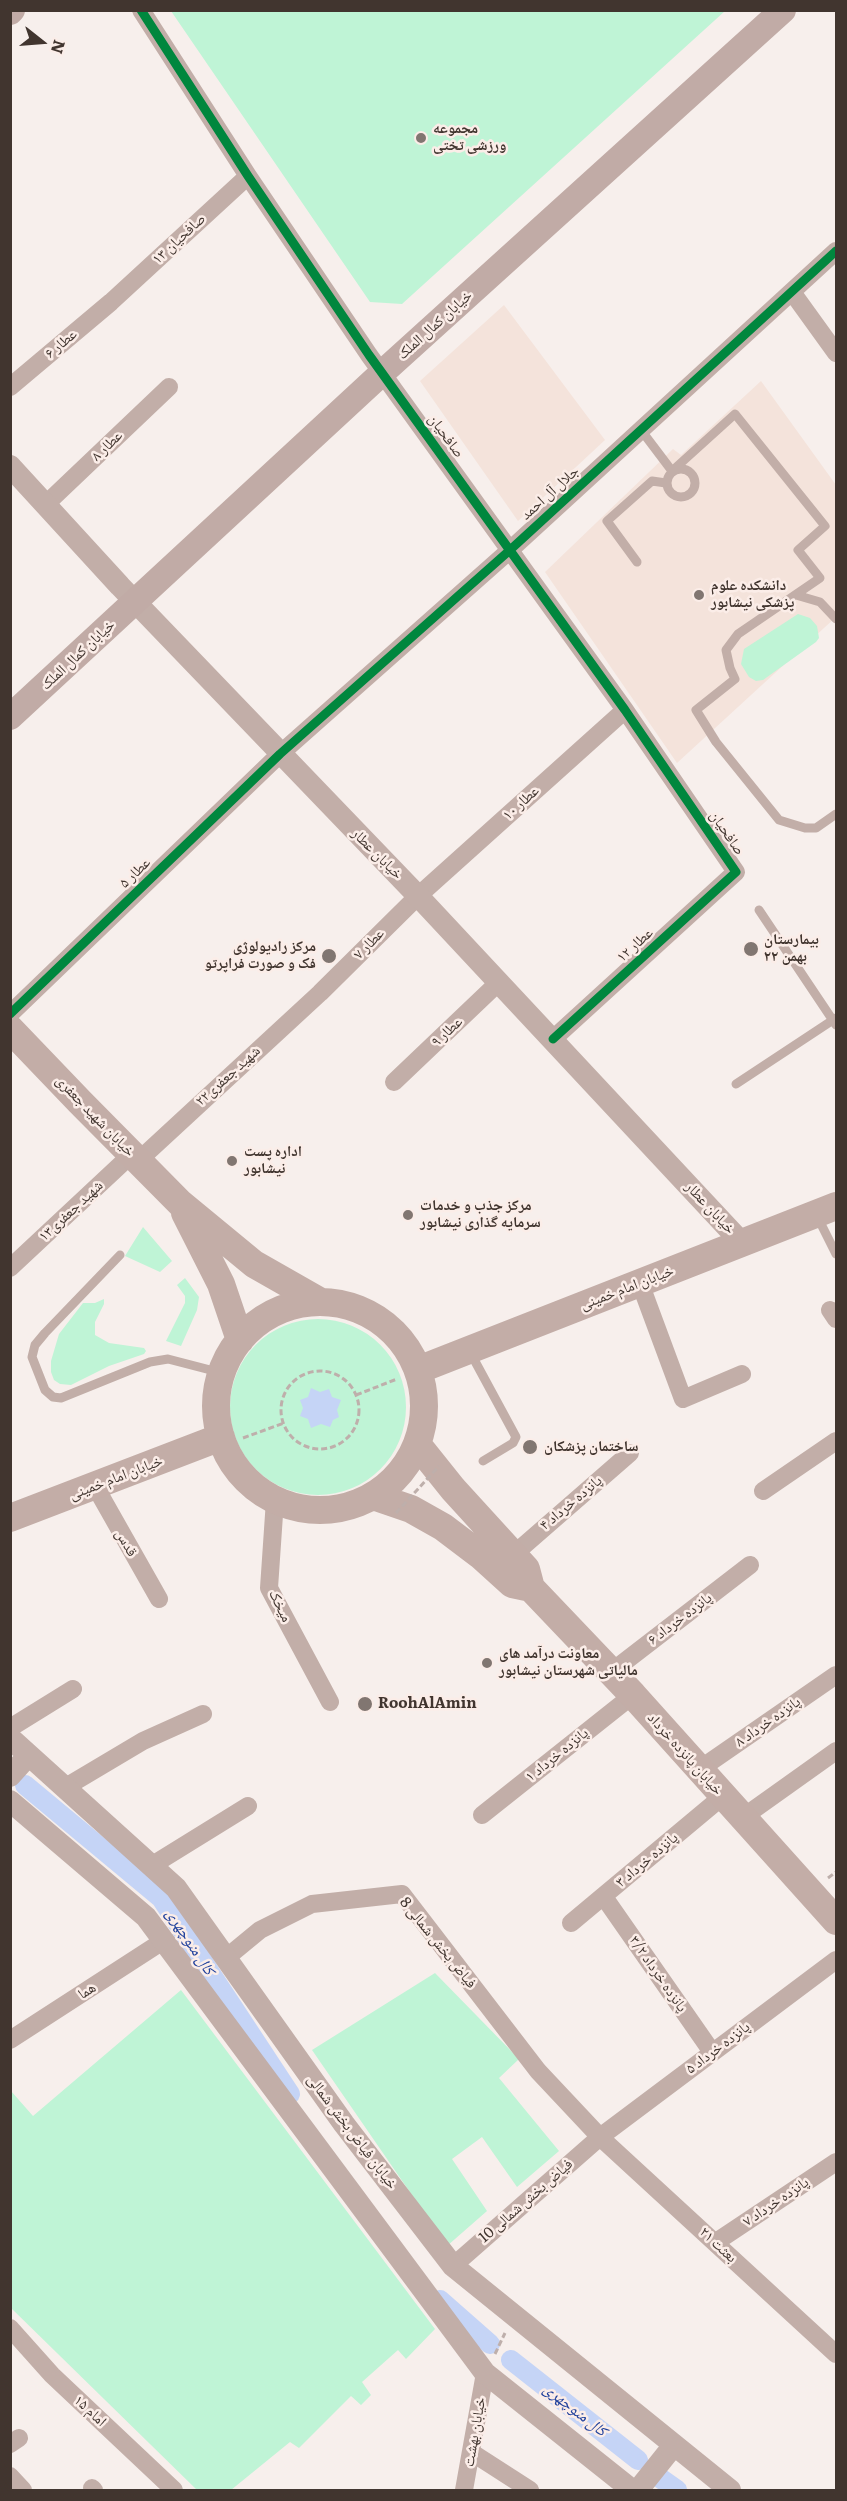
<!DOCTYPE html>
<meta charset="utf-8">
<style>
body{margin:0}
#map{position:relative;width:847px;height:2501px;overflow:hidden;background:#f7efec;font-family:Literata,serif}
canvas{display:block}
.frame{position:absolute;inset:0;border:12px solid #41352f;pointer-events:none}
.north{position:absolute;left:12px;top:12px;width:60px;height:60px;-webkit-text-stroke:4px #fbede8;paint-order:stroke;rotate:107deg;font-size:16px;font-weight:700;line-height:24px;text-align:center;color:#41352f}
.north::after{content:'';display:block;margin:auto;width:21px;height:27px;background:#41352f;clip-path:polygon(50% 0,100% 100%,50% 72%,0 100%)}
</style>
<div id="map">
<canvas width="847" height="2501"></canvas>
<div class="frame"></div>
<div class="north">N</div>
</div>
<script>
const context = document.querySelector('canvas').getContext('2d');
context.lineJoin = 'round';
function paint(path, color) {
  context.fillStyle = color;
  context.fill(path, 'evenodd');
}
function toPath(rows) {
  const path = new Path2D();
  for (const r of rows) {
    if (r.length === 3) {
      path.moveTo(r[0] + r[2], r[1]);
      path.arc(r[0], r[1], r[2], 0, 2 * Math.PI);
      continue;
    }
    path.moveTo(r[0], r[1]);
    for (let i = 2; i < r.length; i += 2) path.lineTo(r[i], r[i + 1]);
  }
  return path;
}
function trace(path, color, width, dash) {
  context.strokeStyle = color;
  context.lineWidth = width;
  context.lineCap = dash ? 'butt' : 'round';
  context.setLineDash(dash || []);
  context.stroke(path);
}
function label(font, color, halo, rows, align = 'center') {
  context.font = font + ' Literata,"Noto Naskh Arabic",serif';
  context.lineWidth = 5;
  context.setLineDash([]);
  context.textBaseline = 'middle';
  context.strokeStyle = halo;
  context.fillStyle = color;
  for (const [text, x, y, turn = 0] of rows) {
    context.save();
    context.translate(x, y);
    context.rotate((+turn || 0) * Math.PI / 180);
    context.textAlign = isNaN(turn) ? turn : align;
    if (halo) context.strokeText(text, 0, 0);
    context.fillText(text, 0, 0);
    context.restore();
  }
}
paint(toPath([
 [504,305,605,440,518,521,420,381],
 [761,381,836,485,836,617,677,763,545,572,673,449,681,455]
]), '#f4e3db');
paint(toPath([
 [171,11,725,11,402,304,370,302],
 [798,614,810,618,817,626,819,638,816,642,763,680,756,681,749,677,741,664,744,649],
 [143,1227,172,1261,160,1272,125,1256],
 [185,1278,199,1297,197,1310,181,1346,166,1341,185,1303,185,1296,177,1285],
 [104,1299,104,1304,95,1322,95,1335,109,1343,144,1348,146,1351,144,1354,109,1366,71,1385,60,1384,54,1380,51,1372,51,1361,59,1334,83,1303,95,1303],
 [318,1407,88],
 [435,1973,519,2059,499,2078,559,2151,517,2187,482,2137,452,2159,487,2211,447,2246,312,2050],
 [181,1990,435,2329,406,2359,398,2350,362,2382,371,2395,361,2405,351,2396,299,2448,290,2442,231,2490,197,2490,11,2308,11,2091,33,2116]
]), '#bff4d6');
paint(toPath([
 [311,1388,320,1392,329,1389,332,1397,341,1400,337,1410,339,1417,333,1420,330,1427,321,1424,311,1428,308,1419,300,1416,303,1408,300,1400,308,1397]
]), '#c5d4f6');
trace(toPath([
 [25,1785,161,1898,290,2094],
 [440,2300,490,2344],
 [511,2360,638,2460],
 [660,2478,677,2490]
]), '#c5d4f6', 20);
trace(toPath([
 [320,1410,39],
 [356,1395,397,1379],
 [243,1438,284,1423],
 [828,1878,836,1872],
 [495,2354,505,2333]
]), '#beafab', 3, [6, 3]);
trace(toPath([
 [641,430,672,471,735,414,825,526,798,550,820,578,738,634,726,650,730,668,735,679,696,710,716,742,779,820,805,828,816,828,836,814],
 [681,483,14],
 [637,562,607,521,652,481,666,483],
 [796,595,820,602,836,619],
 [759,910,836,1025],
 [736,1084,836,1018],
 [817,1216,836,1254],
 [120,1255,45,1333,35,1345,32,1357,45,1390,53,1397,61,1398,150,1362,168,1359,222,1373],
 [470,1352,516,1437,513,1443,483,1461]
]), '#c2aea8', 9);
trace(toPath([
 [141,10,248,176,369,355,625,710,736,872,553,1039],
 [792,292,836,353],
 [10,387,111,302,248,176],
 [45,505,169,387],
 [10,1014,280,754,510,550,836,251],
 [394,1082,499,982],
 [138,1161,320,993,418,896,625,710],
 [10,1268,132,1154],
 [640,1283,683,1399,742,1374],
 [830,1310,836,1319],
 [95,1486,159,1599],
 [763,1491,836,1441],
 [275,1500,269,1588,330,1702],
 [513,1555,630,1453],
 [610,1673,750,1565],
 [10,1728,73,1689],
 [700,1769,836,1675],
 [64,1788,143,1741,203,1714],
 [482,1815,633,1695],
 [742,1818,836,1751],
 [151,1866,248,1806],
 [604,1897,712,2052],
 [571,1923,723,1796],
 [226,1958,260,1930,312,1904,402,1894,538,2071,600,2137,836,2354],
 [10,2040,163,1941],
 [716,2242,836,2162],
 [453,2266,600,2137,836,1960],
 [10,2328,52,2375,174,2490],
 [10,2444,19,2438],
 [471,2452,530,2490],
 [10,2476,23,2490],
 [92,2488,94,2490],
 [464,2490,485,2373]
]), '#c2aea8', 18);
trace(toPath([
 [10,466,120,586,418,896,742,1243],
 [10,1738,176,1888,344,2124,453,2266,730,2490],
 [10,1776,28,1756],
 [10,1801,146,1917,485,2373,632,2490],
 [638,2490,674,2445]
]), '#c2aea8', 22);
trace(toPath([
 [10,12,12,10],
 [10,717,382,373,783,10]
]), '#c1aba6', 26);
trace(toPath([
 [10,1029,80,1102,180,1203,254,1264,319,1301],
 [185,1213,221,1284,240,1340],
 [320,1406,104],
 [418,1370,836,1206],
 [417,1444,453,1489,526,1569,531,1588,633,1695,836,1921],
 [376,1497,411,1509,443,1527,480,1555,512,1584,531,1588],
 [10,1518,221,1437]
]), '#c3ada7', 28);
trace(toPath([
 [396,1513,439,1466]
]), '#beafab', 3, [6, 3]);
trace(toPath([
 [141,10,248,176,369,355,625,710,736,872,553,1039],
 [10,1014,280,754,510,550,836,251]
]), '#00873e', 9);
for (const [x, y, r, color] of [
 [421,138,6,"#817671"],
 [699,595,6,"#817671"],
 [751,949,8,"#817671"],
 [329,956,8,"#817671"],
 [232,1161,6,"#817671"],
 [408,1215,6,"#817671"],
 [530,1447,8,"#817671"],
 [487,1663,6,"#817671"],
 [365,1704,8,"#817671"]
]) {
  const dot = new Path2D();
  dot.arc(x, y, r, 0, 2 * Math.PI);
  context.fillStyle = color;
  context.fill(dot);
  trace(dot, '#fbede8', 2);
}
label('bold 15px', '#41352f', '#fbede8', [
 ["مجموعه",433,129],
 ["ورزشی تختی",433,146],
 ["دانشکده علوم",711,586],
 ["پزشکی نیشابور",711,603],
 ["بیمارستان",764,940],
 ["۲۲ بهمن",764,957],
 ["مرکز رادیولوژی",316,947,"right"],
 ["فک و صورت فراپرتو",316,964,"right"],
 ["اداره پست",244,1152],
 ["نیشابور",244,1169],
 ["مرکز جذب و خدمات",420,1206],
 ["سرمایه گذاری نیشابور",420,1223],
 ["ساختمان پزشکان",544,1447],
 ["معاونت درآمد های",499,1654],
 ["مالیاتی شهرستان نیشابور",499,1671],
 ["RoohAlAmin",378,1704]
], 'left');
label('15px', '#41352f', '#fbede8', [
 ["صافحیان ۱۳",179,239,-43],
 ["خیابان کمال الملک",435,325,-42],
 ["عطار ۶",61,344,-40],
 ["صافحیان",446,436,54],
 ["عطار ۸",107,446,-44],
 ["جلال آل احمد",550,493,-42],
 ["خیابان کمال الملک",78,655,-43],
 ["عطار ۱۰",521,803,-42],
 ["صافحیان",727,833,56],
 ["خیابان عطار",377,854,45],
 ["عطار ۵",135,873,-44],
 ["عطار ۷",369,944,-45],
 ["عطار ۱۲",635,945,-42],
 ["عطار ۹",447,1032,-43],
 ["شهید جعفری۲۲",228,1076,-42],
 ["خیابان شهید جعفری",95,1116,46],
 ["خیابان عطار",710,1208,47],
 ["شهید جعفری۱۳",71,1211,-43],
 ["خیابان امام خمینی",627,1288,-21],
 ["خیابان امام خمینی",116,1478,-21],
 ["پانزده خرداد ۴",571,1503,-40],
 ["قدس",126,1543,60],
 ["میخک",280,1606,64],
 ["پانزده خرداد ۶",680,1619,-37],
 ["پانزده خرداد ۸",768,1722,-35],
 ["خیابان پانزده خرداد",685,1754,48],
 ["پانزده خرداد ۱",557,1755,-39],
 ["پانزده خرداد ۳",647,1860,-40],
 ["فیاض بخش شمالی 8",438,1943,51],
 ["پانزده خرداد ۳/۲",658,1974,55],
 ["هما",87,1991,-33],
 ["پانزده خرداد ۵",718,2048,-37],
 ["خیابان فیاض بخش شمالی",352,2132,53],
 ["فیاض بخش شمالی 10",526,2201,-41],
 ["پانزده خرداد ۷",776,2202,-34],
 ["بعثت ۲۱",718,2245,43],
 ["امام ۱۵",90,2411,43],
 ["خیابان بهشت",475,2432,-80]
]);
label('italic 16px', '#1f409c', '#fbede8', [
 ["کال منوچهری",190,1942,57],
 ["کال منوچهری",575,2410,38]
]);
</script>
